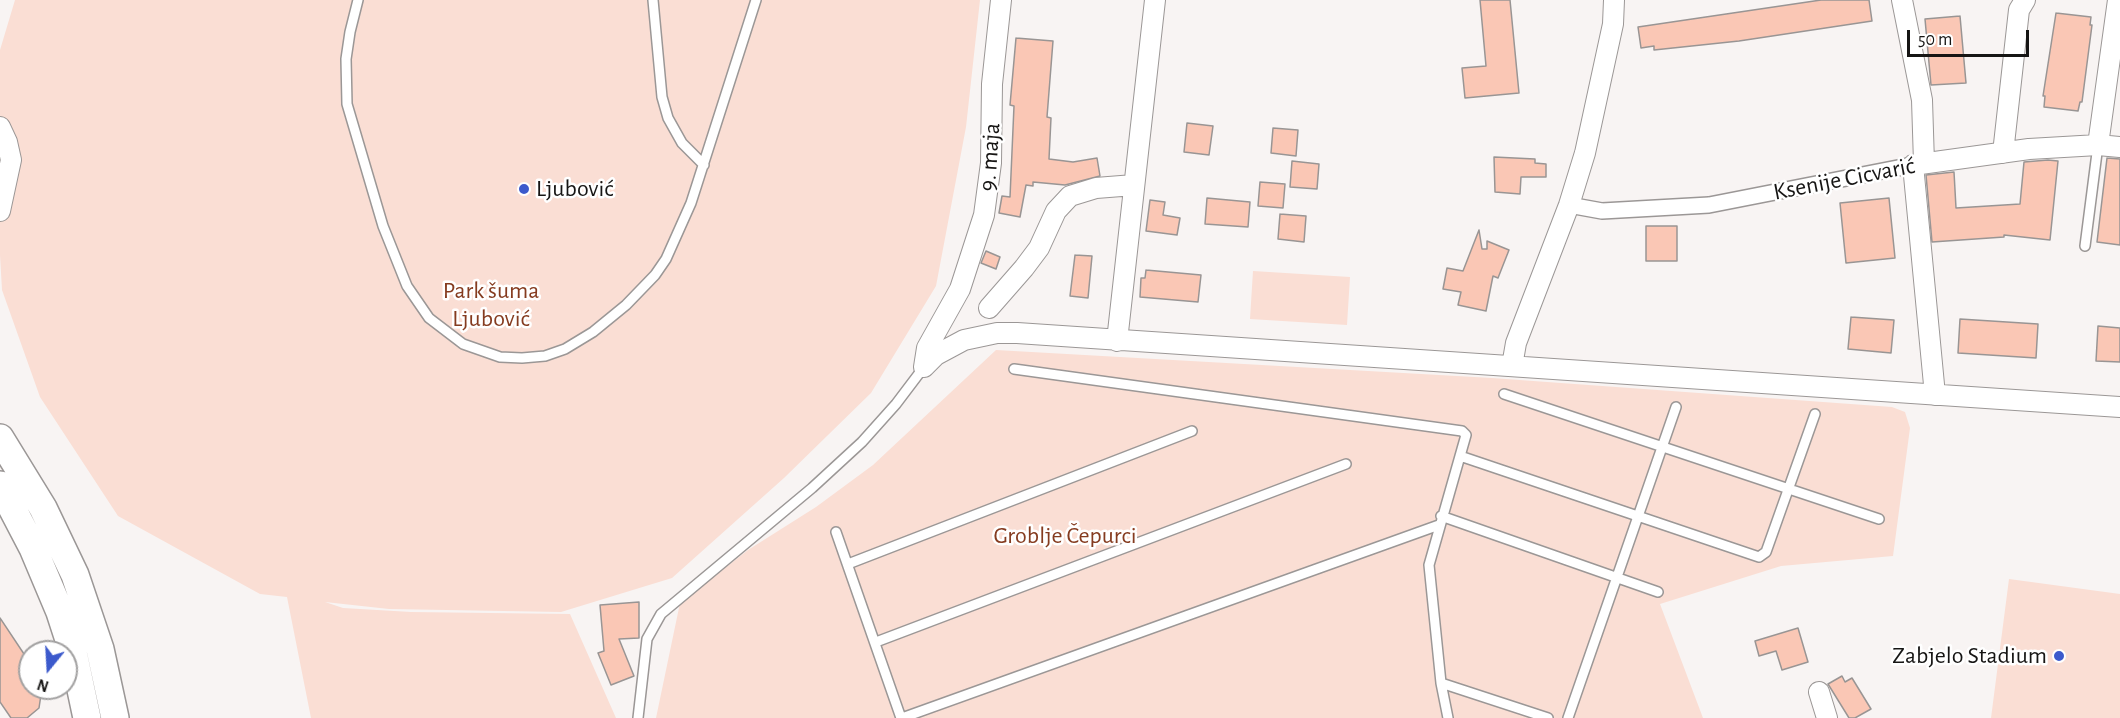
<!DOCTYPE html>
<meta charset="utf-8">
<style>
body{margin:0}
#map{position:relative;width:2120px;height:718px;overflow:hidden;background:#f8f4f3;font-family:"Alegreya Sans",sans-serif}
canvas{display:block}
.north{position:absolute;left:18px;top:640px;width:60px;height:60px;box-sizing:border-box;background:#fff;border:2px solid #a2a1a1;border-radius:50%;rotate:198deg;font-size:16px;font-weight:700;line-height:24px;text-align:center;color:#161514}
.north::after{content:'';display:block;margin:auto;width:21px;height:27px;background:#3c5acc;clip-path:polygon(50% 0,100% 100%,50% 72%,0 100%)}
.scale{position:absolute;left:1907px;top:30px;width:122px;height:27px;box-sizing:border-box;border:3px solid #161514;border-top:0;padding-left:8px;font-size:18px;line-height:21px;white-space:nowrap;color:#161514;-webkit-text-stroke:4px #fff;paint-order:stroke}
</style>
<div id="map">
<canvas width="2120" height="718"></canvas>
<div class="north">N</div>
<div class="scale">50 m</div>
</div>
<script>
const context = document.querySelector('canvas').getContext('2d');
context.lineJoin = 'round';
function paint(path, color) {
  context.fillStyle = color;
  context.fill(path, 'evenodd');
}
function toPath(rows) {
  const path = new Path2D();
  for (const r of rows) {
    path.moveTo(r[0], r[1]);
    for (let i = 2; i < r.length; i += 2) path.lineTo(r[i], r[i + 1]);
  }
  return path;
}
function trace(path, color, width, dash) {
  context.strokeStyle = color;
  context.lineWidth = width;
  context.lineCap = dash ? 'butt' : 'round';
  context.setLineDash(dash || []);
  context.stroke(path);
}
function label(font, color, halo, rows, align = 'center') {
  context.font = font + ' "Alegreya Sans",sans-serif';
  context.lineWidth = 5;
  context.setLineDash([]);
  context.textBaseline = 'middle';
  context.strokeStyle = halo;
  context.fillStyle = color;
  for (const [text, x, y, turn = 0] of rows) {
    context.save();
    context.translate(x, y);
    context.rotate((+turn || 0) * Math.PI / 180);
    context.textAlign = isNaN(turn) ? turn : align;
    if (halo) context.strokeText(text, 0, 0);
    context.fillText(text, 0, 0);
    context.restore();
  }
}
paint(toPath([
 [15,0,980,0,966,127,936,286,871,393,784,478,672,578,561,612,389,609,325,602,343,608,411,612,570,614,616,718,311,718,287,597,260,594,118,516,40,397,2,290,0,255,0,50],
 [1253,271,1350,277,1347,325,1250,319],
 [996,350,1492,378,1892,407,1905,412,1910,428,1893,556,1781,566,1660,604,1703,718,656,718,680,603,748,550,816,507,873,465],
 [2009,579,2120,594,2120,718,1991,718]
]), '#faded4');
const building = toPath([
 [1480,0,1510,0,1519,93,1465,98,1462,68,1486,66,1480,0],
 [1821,0,1869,0,1872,21,1739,41,1654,50,1654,46,1641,48,1638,27,1821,0],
 [2056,13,2091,17,2090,25,2092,25,2082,102,2080,102,2078,111,2044,107,2045,96,2043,96,2056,13],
 [1960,16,1966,83,1931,85,1925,19,1960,16],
 [1016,38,1053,41,1047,117,1051,118,1049,159,1073,162,1097,158,1100,176,1065,185,1033,182,1033,186,1026,185,1020,217,999,213,1002,196,1010,197,1014,106,1010,105,1016,38],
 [1187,123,1213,126,1209,155,1184,152,1187,123],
 [1273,128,1298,130,1296,156,1271,153,1273,128],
 [1494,157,1535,159,1535,163,1546,164,1546,177,1521,177,1520,194,1495,192,1494,157],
 [2107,158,2120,159,2120,245,2097,242,2107,158],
 [2048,160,2058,161,2050,240,2004,235,2004,237,1932,242,1926,175,1954,172,1956,208,2020,204,2024,162,2048,160],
 [1292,161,1319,164,1317,189,1290,187,1292,161],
 [1260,182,1285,184,1283,208,1258,206,1260,182],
 [1207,198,1250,202,1248,227,1205,224,1207,198],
 [1889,198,1895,258,1846,263,1840,203,1889,198],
 [1150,200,1165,202,1163,215,1180,218,1177,235,1146,231,1150,200],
 [1280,214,1306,216,1304,242,1278,239,1280,214],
 [1646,226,1677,226,1677,261,1646,261,1646,226],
 [1479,230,1482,249,1487,249,1487,241,1509,250,1498,278,1493,276,1486,311,1458,305,1461,292,1443,289,1447,268,1463,271,1479,230],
 [986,251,1000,257,996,269,981,263,986,251],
 [1075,255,1092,256,1088,298,1070,296,1075,255],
 [1146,270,1201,275,1198,302,1140,297,1141,278,1145,278,1146,270],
 [1851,317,1894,320,1891,353,1848,349,1851,317],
 [1960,319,2038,324,2036,358,1958,353,1960,319],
 [2098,326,2120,328,2120,362,2096,361,2098,326],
 [639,602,639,638,619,639,634,676,611,685,598,653,604,651,600,605,639,602],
 [0,618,30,663,30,688,42,688,39,708,27,718,11,718,0,702,0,618],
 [1798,628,1808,662,1782,670,1776,651,1759,656,1755,641,1798,628],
 [1842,676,1845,682,1852,678,1871,709,1855,718,1849,718,1828,684,1842,676]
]);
paint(building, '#fac7b5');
trace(building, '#999594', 1.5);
const service = toPath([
 [358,0,350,32,346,59,347,104,383,226,407,286,429,318,463,344,500,357,522,358,545,356,565,349,593,332,626,305,655,275,666,259,691,203,756,0],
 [653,0,662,97,668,118,682,143,704,165],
 [2085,246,2098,145],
 [1014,369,1462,431,1466,435,1429,565,1441,683,1448,718],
 [1504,394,1879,519],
 [1460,456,1759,557,1766,552,1815,414],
 [1441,516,1658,592],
 [836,532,901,718],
 [848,564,1192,431],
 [876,642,1346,464],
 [1441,683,1548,718],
 [638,718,647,639,661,614,812,488,862,442,896,404,924,367],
 [902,718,1439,525],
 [1568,718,1676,407]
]);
const pedestrian = toPath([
 [1569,205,1602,211,1709,205,1913,165]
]);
const minor = toPath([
 [1902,0,1922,100,1924,163],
 [0,127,7,142,11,160,0,211],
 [2098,145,2118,0],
 [2003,153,2019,10,2025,0],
 [989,308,1024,268,1039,248,1056,211,1070,196,1096,188,1134,185],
 [1117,341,1155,0],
 [1512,366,1516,343,1569,205,1585,153,1613,24,1614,0],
 [924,367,936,355,964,340,997,333,1017,333,2120,407],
 [924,367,927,348,960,289,984,215,991,163,992,84,1001,0],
 [1935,395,1913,165,2029,149,2098,145,2120,147],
 [1819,692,1827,718]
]);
const secondary = toPath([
 [0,438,43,508,75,575,100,649,115,718],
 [0,485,33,548,60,612,73,652,87,718]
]);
trace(service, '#9b9796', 12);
trace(pedestrian, '#9b9796', 18);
trace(minor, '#9b9796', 22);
trace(secondary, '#9b9796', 30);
trace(service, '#fff', 9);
trace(pedestrian, '#fff', 15);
trace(minor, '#fff', 20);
trace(secondary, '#fff', 27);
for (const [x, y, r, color] of [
 [524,189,6,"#3c5acc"],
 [2059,656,6,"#3c5acc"]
]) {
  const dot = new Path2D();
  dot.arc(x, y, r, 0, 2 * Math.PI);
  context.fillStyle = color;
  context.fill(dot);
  trace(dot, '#fff', 2);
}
label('24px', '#161514', '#fff', [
 ["9. maja",990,157,-86],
 ["Ksenije Cicvarić",1844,179,-11]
]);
label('24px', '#161514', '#fff', [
 ["Ljubović",536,189],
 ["Zabjelo Stadium",2047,656,"right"]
], 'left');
label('24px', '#853b1f', '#fff', [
 ["Park šuma",491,291],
 ["Ljubović",491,319],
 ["Groblje Čepurci",1065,536]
]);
</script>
